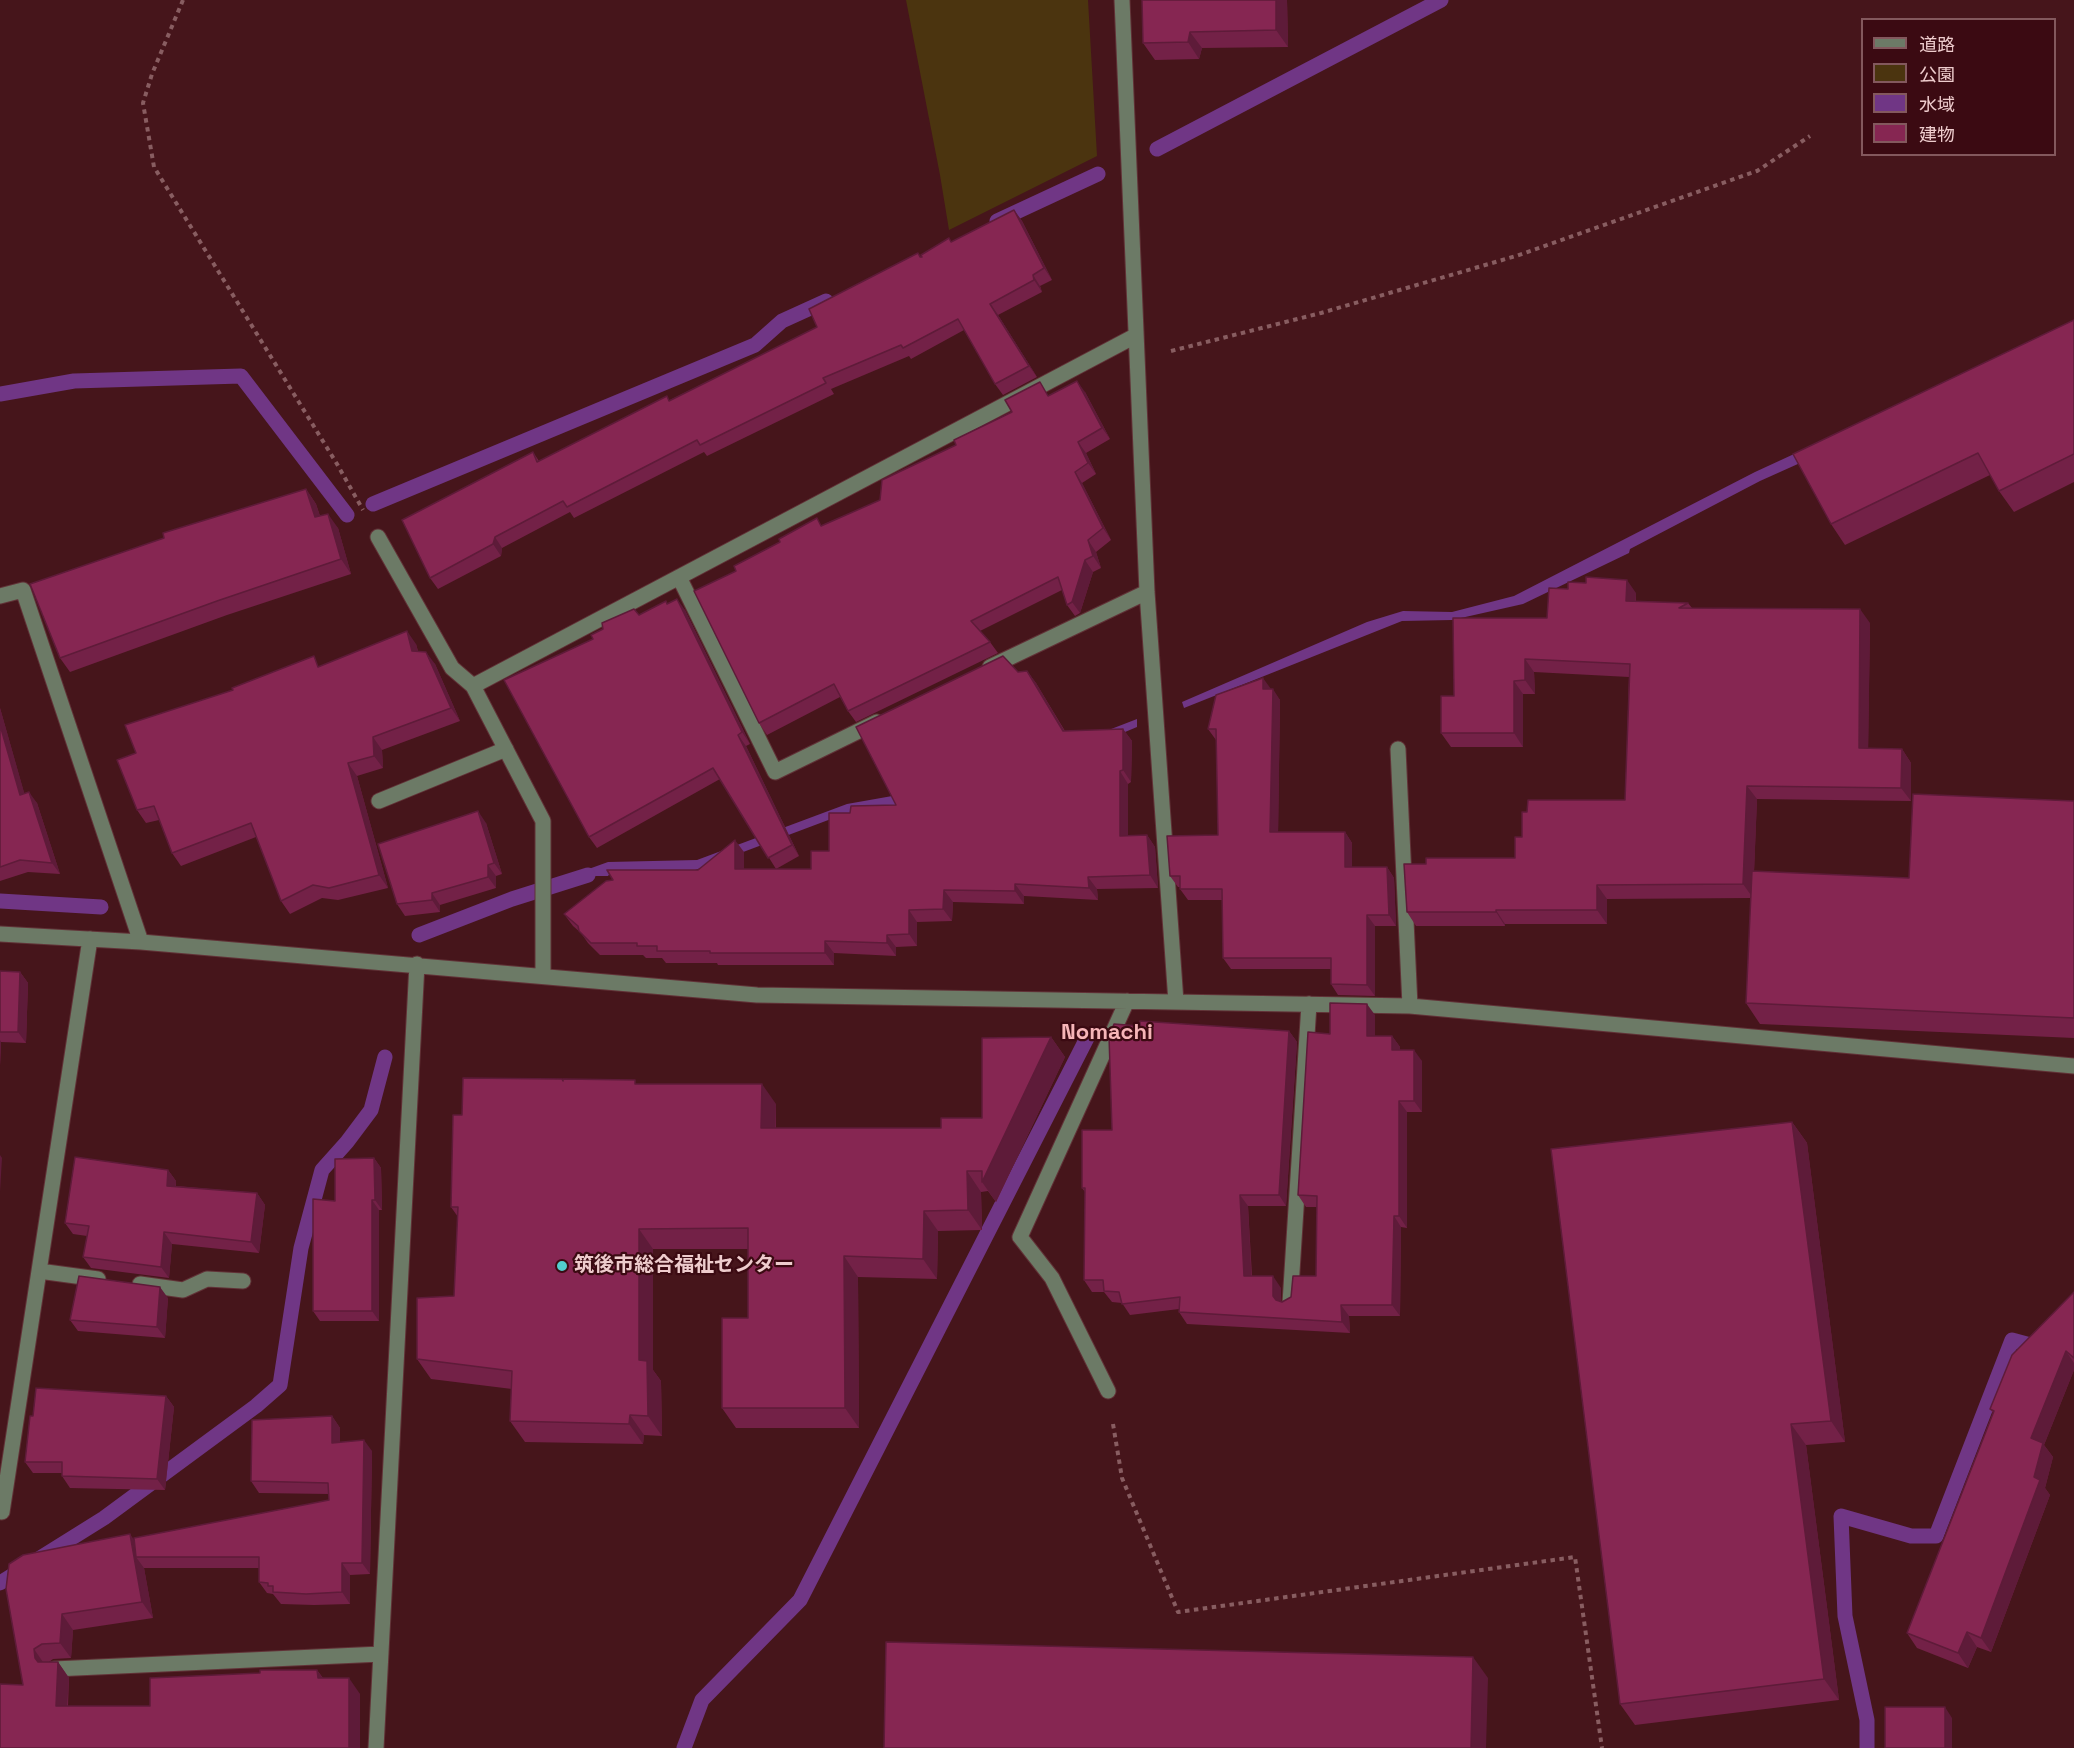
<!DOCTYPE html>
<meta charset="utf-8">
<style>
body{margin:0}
#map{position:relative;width:2074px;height:1748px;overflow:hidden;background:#46151b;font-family:"Space Grotesk","Noto Sans JP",sans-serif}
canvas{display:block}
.legend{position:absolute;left:1861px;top:18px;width:195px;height:138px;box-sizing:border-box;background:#3b0a12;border:2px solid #83585d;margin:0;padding:8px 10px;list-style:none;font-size:18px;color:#eecccd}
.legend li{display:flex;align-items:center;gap:12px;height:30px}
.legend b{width:30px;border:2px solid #83585d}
</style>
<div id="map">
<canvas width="2074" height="1748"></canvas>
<ul class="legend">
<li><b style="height:8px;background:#6c7a66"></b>道路</li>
<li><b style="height:16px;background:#4b340f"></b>公園</li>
<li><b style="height:16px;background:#703685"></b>水域</li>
<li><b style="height:16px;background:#862652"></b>建物</li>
</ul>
</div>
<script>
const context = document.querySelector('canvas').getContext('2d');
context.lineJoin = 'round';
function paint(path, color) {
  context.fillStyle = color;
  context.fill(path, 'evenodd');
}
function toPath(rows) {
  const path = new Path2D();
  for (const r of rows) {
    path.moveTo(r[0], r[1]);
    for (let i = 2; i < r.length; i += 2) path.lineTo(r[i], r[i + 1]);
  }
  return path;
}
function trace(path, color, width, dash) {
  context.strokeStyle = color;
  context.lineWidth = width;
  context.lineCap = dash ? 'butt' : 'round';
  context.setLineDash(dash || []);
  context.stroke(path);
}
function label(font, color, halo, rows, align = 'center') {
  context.font = font + ' "Space Grotesk","Noto Sans JP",sans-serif';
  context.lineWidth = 4.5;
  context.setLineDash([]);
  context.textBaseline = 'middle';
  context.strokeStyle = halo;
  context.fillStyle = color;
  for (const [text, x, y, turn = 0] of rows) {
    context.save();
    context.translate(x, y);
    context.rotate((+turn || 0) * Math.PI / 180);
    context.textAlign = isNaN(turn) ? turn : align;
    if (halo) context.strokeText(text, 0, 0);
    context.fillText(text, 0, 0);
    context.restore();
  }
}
paint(toPath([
 [906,0,1088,0,1097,156,949,230,940,175]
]), '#4b340f');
paint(toPath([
 [2074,340,1760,481,1630,549,1629,553,1523,604,1452,620,1402,621,1184,708,1182,702,1367,622,1403,611,1452,612,1514,596,1755,472,1946,384],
 [1137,719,1137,727,1020,776,990,785,831,819,690,872,610,873,608,876,594,876,578,884,574,884,571,880,572,875,608,862,697,860,847,804,977,781]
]), '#703685');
trace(toPath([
 [1157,149,1441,0],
 [997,221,1098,174],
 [0,394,74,381,241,376,347,515],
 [373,504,755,345,782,321,826,301],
 [0,901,101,907],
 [419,935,512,899,588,875],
 [0,1583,104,1518,256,1406,280,1385,301,1248,322,1170,347,1142,371,1110,385,1057],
 [684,1748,702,1700,800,1600,1087,1038],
 [1867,1748,1867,1720,1845,1616,1841,1516,1911,1536,1936,1536,2012,1340,2071,1356,2074,1353]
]), '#703685', 15);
const minor = toPath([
 [1122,0,1147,592,1176,1002],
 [378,537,452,668,473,686],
 [679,577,775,772,877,722],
 [0,596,23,590,141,942],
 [990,667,1147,592],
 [1398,749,1410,1006],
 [379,801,506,749],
 [0,934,141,942,757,995,1410,1006,2074,1066],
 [543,976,543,821,473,686,1135,336],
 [39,1271,98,1279],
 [140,1284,183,1290,207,1279,243,1281],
 [1290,1303,1309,1004],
 [1108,1391,1052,1278,1020,1237,1127,1001],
 [0,1511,2,1512,90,939],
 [54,1669,381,1654],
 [376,1748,417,964]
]);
trace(minor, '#613237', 17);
trace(toPath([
 [183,0,152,74,143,103,154,167,337,464,363,510],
 [1171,351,1321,313,1516,256,1757,171,1810,136],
 [1113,1424,1122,1478,1178,1612,1575,1557,1602,1748]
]), '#885d61', 4, [4.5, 4.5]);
trace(minor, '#6c7a66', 15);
paint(toPath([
 [1142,0,1287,0,1288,47,1202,48,1199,59,1155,60,1143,43],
 [1014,210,1022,221,1052,280,1040,286,1042,292,998,315,1037,377,1003,395,995,384,964,330,911,359,909,356,831,389,834,394,707,456,704,452,574,518,570,512,502,548,501,556,438,589,430,578,533,452,539,461,670,400,817,327,918,253,921,257],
 [2074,320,2074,482,2014,512,1999,491,1990,475,1845,545,1831,524],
 [1085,392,1110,439,1086,453,1096,474,1082,483,1111,540,1096,552,1101,568,1093,572,1080,613,1075,616,1067,605,1062,590,980,631,990,642,998,653,856,722,848,711,840,697,767,735,759,723,736,571,822,525,880,500,956,445,1049,396],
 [306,489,316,504,320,516,338,528,351,574,227,615,70,672,60,658],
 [1636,593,1636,601,1688,603,1692,608,1870,623,1868,749,1902,749,1911,763,1911,801,1757,799,1754,871,1909,878,2074,801,2074,1038,1760,1024,1746,1003,1751,898,1607,899,1607,924,1505,924,1505,926,1416,926,1407,912,1426,864,1515,858,1522,837,1527,812,1625,800,1629,677,1534,672,1535,694,1523,694,1523,747,1451,747,1441,733,1454,696,1547,618],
 [668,603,685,610,750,744,746,746,799,856,776,869,811,869,829,851,850,813,896,805,1018,672,1027,671,1036,683,1065,731,1123,729,1132,741,1131,782,1128,784,1128,836,1147,835,1155,847,1158,888,1097,889,1098,900,1024,896,1024,904,953,902,952,921,917,922,917,946,896,947,896,956,834,953,834,965,718,965,717,963,666,963,662,958,646,958,643,955,600,955,588,943,581,933,573,926,564,914,613,880,698,870,744,852,744,869,776,869,720,779,597,848,589,837,593,639,639,615],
 [416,644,418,651,435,664,460,721,382,750,383,768,357,776,388,888,338,900,322,898,290,914,281,901,256,837,181,866,172,853,159,820,146,823,137,810,136,753,321,666],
 [1271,689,1280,700,1278,832,1345,832,1352,843,1352,867,1387,867,1394,878,1396,926,1375,926,1375,996,1338,995,1331,984,1331,969,1231,969,1223,958,1222,900,1188,900,1180,889,1180,887,1178,887,1170,876,1218,835,1216,740,1208,729],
 [0,708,24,793,37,803,60,874,28,872,0,881],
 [486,823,502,874,496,876,496,888,440,905,440,912,405,916,397,904],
 [0,971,20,972,28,983,26,1043,1,1042,0,1066],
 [1375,1015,1375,1036,1392,1036,1400,1047,1400,1050,1422,1061,1422,1112,1407,1112,1407,1228,1401,1227,1400,1316,1349,1316,1350,1333,1187,1324,1179,1312,1179,1309,1130,1315,1122,1303,1112,1302,1104,1292,1092,1292,1084,1280,1085,1192,1082,1188,1112,1130,1140,1026,1289,1031,1297,1042,1286,1206,1248,1206,1252,1276,1281,1288,1281,1301,1282,1302,1291,1297,1316,1276,1317,1207,1306,1207,1298,1195,1330,1034],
 [1051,1037,1065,1057,996,1202,988,1191,981,1192,982,1230,938,1231,937,1279,858,1277,859,1428,736,1428,722,1408,748,1318,748,1249,653,1249,653,1370,661,1381,662,1436,644,1435,643,1444,525,1442,510,1421,512,1389,431,1379,417,1359,454,1296,458,1217,451,1207,462,1115,638,1084,776,1104,776,1128,941,1128,982,1118],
 [1792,1122,1807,1143,1845,1442,1806,1445,1839,1700,1635,1725,1620,1704],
 [374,1158,381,1168,382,1210,379,1210,379,1321,320,1321,313,1311,335,1201],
 [168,1170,176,1181,176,1186,257,1193,265,1205,259,1253,172,1244,169,1278,91,1268,83,1257,87,1236,73,1234,65,1223],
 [2074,1292,2074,1370,2044,1445,2053,1457,2045,1488,2050,1495,1991,1652,1977,1647,1968,1668,1917,1648,1907,1633,1993,1413,1990,1409],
 [168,1298,165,1338,78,1331,70,1320],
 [166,1396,174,1407,165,1490,70,1488,62,1476,62,1473,33,1473,25,1462],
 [332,1416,340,1428,340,1442,372,1451,370,1574,350,1575,350,1604,314,1605,281,1604,273,1594,267,1593,259,1582,259,1568,144,1568,153,1618,73,1630,71,1658,53,1659,49,1662,58,1662,69,1678,68,1706,150,1706,317,1670,323,1678,360,1694,360,1748,0,1748,23,1685,6,1589,134,1541,329,1500,329,1494,259,1493,251,1481]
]), '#732147');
paint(toPath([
 [1276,0,1287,0,1288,47,1276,30],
 [1190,32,1202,48,1199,59,1188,42],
 [1014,210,1022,221,1052,280,1044,268],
 [1033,275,1040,286,1042,292,1034,280],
 [990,304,998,315,1037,377,1029,366],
 [1077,381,1085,392,1110,439,1102,428],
 [1078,442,1086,453,1096,474,1088,463],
 [1075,472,1082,483,1111,540,1103,528],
 [306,489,316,504,325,531,315,517],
 [328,514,338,528,351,574,341,559],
 [495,537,502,548,501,556,493,544],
 [1088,540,1096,552,1101,568,1093,556],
 [1085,560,1093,572,1080,613,1072,602],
 [1627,580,1636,593,1635,614,1626,601],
 [677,599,685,610,750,744,742,732],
 [1860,609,1870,623,1868,762,1859,748],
 [407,631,416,644,421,664,412,651],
 [426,652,435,664,460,721,451,708],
 [1525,659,1534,672,1535,694,1525,680],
 [1027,671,1036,683,1072,744,1063,731],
 [1263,678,1271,689,1263,689],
 [1514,681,1523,694,1523,747,1514,733],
 [1273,689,1280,700,1278,843,1270,832],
 [0,708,28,806,20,795,0,725],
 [1123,729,1132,741,1131,782,1123,770],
 [738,735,746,746,799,856,792,845],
 [373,737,382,750,383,768,374,756],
 [1902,749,1911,763,1911,801,1901,788],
 [348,763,357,776,388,888,379,875],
 [1120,771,1128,784,1128,848,1120,836],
 [1747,786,1757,799,1753,898,1743,884],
 [29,792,37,803,60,874,52,863],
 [478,811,486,823,502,874,494,863],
 [1345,832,1352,843,1352,878,1345,867],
 [1147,835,1155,847,1158,888,1150,875],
 [735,840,744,852,744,881,735,869],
 [488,865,496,876,496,888,488,877],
 [1387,867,1394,878,1396,926,1389,915],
 [1088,877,1097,889,1098,900,1089,888],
 [1015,884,1024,896,1024,904,1015,891],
 [1597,885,1607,899,1607,924,1597,910],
 [944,890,953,902,952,921,943,909],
 [432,893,440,905,440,912,432,900],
 [909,910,917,922,917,946,909,934],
 [1496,910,1505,924,1505,926,1496,912],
 [1367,915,1375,926,1375,996,1367,985],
 [887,935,896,947,896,956,887,943],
 [825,941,834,953,834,965,825,953],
 [20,972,28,983,26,1043,18,1032],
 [1367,1004,1375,1015,1375,1047,1367,1036],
 [1289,1031,1297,1042,1286,1206,1279,1195],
 [1392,1036,1400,1047,1400,1061,1392,1050],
 [1051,1037,1065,1057,996,1202,982,1182],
 [0,1040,1,1042,0,1066],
 [1414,1050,1422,1061,1422,1112,1414,1101],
 [762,1084,776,1104,775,1148,761,1128],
 [1399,1101,1407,1112,1407,1228,1399,1216],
 [1792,1122,1807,1143,1845,1442,1831,1421],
 [0,1155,2,1158,0,1192],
 [374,1158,381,1168,382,1210,375,1200],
 [168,1170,176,1181,175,1197,167,1186],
 [967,1171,981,1192,982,1230,968,1210],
 [257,1193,265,1205,259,1253,251,1242],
 [1240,1195,1248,1206,1252,1288,1244,1276],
 [372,1200,379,1210,379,1321,372,1311],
 [924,1211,938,1231,937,1279,923,1259],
 [1394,1216,1401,1227,1400,1316,1392,1305],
 [639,1229,653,1249,653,1370,661,1381,662,1436,648,1416,639,1360],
 [164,1232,172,1244,169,1278,161,1267],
 [844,1256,858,1277,859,1428,845,1408],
 [1273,1276,1281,1288,1281,1307,1273,1296],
 [160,1287,168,1298,165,1338,157,1327],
 [1341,1305,1349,1316,1350,1333,1342,1322],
 [2066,1351,2074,1363,2074,1370,2044,1445,2053,1457,2045,1488,2050,1495,1991,1652,1981,1638,2034,1477,2031,1438],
 [166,1396,174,1407,165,1490,157,1479],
 [630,1415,644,1435,643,1444,629,1424],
 [332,1416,340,1428,340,1454,332,1443],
 [1791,1424,1806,1445,1839,1700,1824,1679],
 [364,1440,372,1451,370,1574,362,1563],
 [130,1534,141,1550,136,1557,144,1568,153,1618,142,1602],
 [342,1563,350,1575,350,1604,342,1592],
 [62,1614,73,1630,71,1658,60,1643],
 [1967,1632,1977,1647,1968,1668,1958,1653],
 [34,1649,45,1665,46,1674,35,1658],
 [1473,1657,1488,1678,1486,1748,1471,1748],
 [58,1662,69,1678,66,1721,56,1706],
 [317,1670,328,1686,318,1678],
 [349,1678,360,1694,360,1748,349,1748],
 [1945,1707,1952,1718,1952,1748,1945,1748]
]), '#5e1b39');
const building = toPath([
 [1142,0,1276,0,1276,30,1190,32,1188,42,1143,43,1142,0],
 [1014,210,1044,268,1033,275,1034,280,990,304,1029,366,995,384,958,319,903,348,901,345,823,378,826,383,700,445,697,440,567,507,563,501,495,537,493,544,430,578,402,520,533,452,537,462,667,396,669,401,817,327,809,309,918,253,920,257,922,257,921,255,949,238,951,242,1014,210],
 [2074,320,2074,454,1999,491,1978,453,1831,524,1793,454,2074,320],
 [1077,381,1102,428,1078,442,1088,463,1075,472,1103,528,1088,540,1093,556,1085,560,1072,602,1067,605,1058,577,971,621,990,642,848,711,834,684,759,723,694,591,736,571,734,566,780,542,779,539,817,518,821,526,880,500,882,480,956,445,954,440,1012,412,1005,400,1040,382,1048,396,1077,381],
 [306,489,315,517,328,514,341,559,217,601,60,658,30,584,164,538,163,533,306,489],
 [1586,577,1627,580,1626,601,1688,603,1679,608,1860,609,1859,748,1902,749,1901,788,1747,786,1743,884,1597,885,1597,910,1496,910,1496,912,1407,912,1404,864,1426,864,1426,858,1515,858,1515,837,1522,837,1522,812,1527,812,1528,800,1625,800,1630,664,1525,659,1525,680,1514,681,1514,733,1441,733,1441,696,1454,696,1453,618,1547,618,1549,588,1568,589,1568,582,1586,583,1586,577],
 [677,599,742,732,738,735,792,845,768,858,713,768,589,837,504,680,593,639,591,635,603,629,602,623,634,609,639,615,666,601,667,604,677,599],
 [407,631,412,651,426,652,451,708,373,737,374,756,348,763,379,875,329,888,313,885,281,901,251,823,172,853,154,806,137,810,117,760,136,753,125,725,233,690,232,688,314,656,318,667,407,631],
 [1003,656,1018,672,1027,671,1063,731,1123,729,1123,770,1120,771,1120,836,1147,835,1150,875,1088,877,1089,888,1015,884,1015,891,944,890,943,909,909,910,909,934,887,935,887,943,825,941,825,953,710,953,710,951,657,951,657,946,637,946,637,943,591,943,579,931,578,926,564,914,606,881,613,880,607,870,698,870,735,840,735,869,811,869,811,851,829,851,829,813,850,813,851,806,896,805,856,727,1003,656],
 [1263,678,1263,689,1273,689,1270,832,1345,832,1345,867,1387,867,1389,915,1367,915,1367,985,1331,984,1331,958,1223,958,1222,889,1180,889,1180,876,1170,876,1167,836,1218,835,1216,729,1208,729,1216,695,1263,678],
 [0,725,20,795,29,792,52,863,20,860,0,867,0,725],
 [1913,794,2074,801,2074,1018,1746,1003,1752,871,1909,878,1913,794],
 [478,811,494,863,488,865,488,877,432,893,432,900,397,904,378,844,478,811],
 [0,971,20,972,18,1032,0,1032,0,971],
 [1330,1003,1367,1004,1367,1036,1392,1036,1392,1050,1414,1050,1414,1101,1399,1101,1399,1216,1394,1216,1392,1305,1341,1305,1342,1322,1179,1312,1180,1297,1122,1304,1119,1292,1104,1291,1103,1280,1084,1280,1085,1188,1082,1188,1082,1130,1112,1130,1109,1036,1114,1024,1140,1026,1140,1021,1289,1031,1279,1195,1240,1195,1244,1276,1273,1276,1273,1296,1276,1300,1282,1302,1291,1297,1293,1276,1316,1276,1317,1196,1298,1195,1308,1032,1330,1034,1330,1003],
 [1051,1037,982,1182,982,1171,967,1171,968,1210,924,1211,923,1259,844,1256,845,1408,722,1408,722,1318,748,1318,748,1228,639,1229,639,1360,647,1361,648,1416,630,1415,629,1424,510,1421,512,1371,417,1359,417,1298,454,1296,458,1207,451,1207,453,1115,462,1115,463,1078,562,1079,563,1081,563,1079,635,1080,635,1084,762,1084,761,1128,941,1128,941,1118,982,1118,982,1038,1051,1037],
 [1792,1122,1831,1421,1791,1424,1824,1679,1620,1704,1551,1149,1792,1122],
 [75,1157,168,1170,167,1186,257,1193,251,1242,164,1232,161,1267,83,1257,89,1226,65,1223,75,1157],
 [374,1158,375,1200,372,1200,372,1311,313,1311,313,1199,335,1201,335,1159,374,1158],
 [79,1276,160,1287,157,1327,70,1320,79,1276],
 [2074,1292,2074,1358,2066,1351,2031,1438,2043,1443,2034,1477,2040,1480,1981,1638,1967,1632,1958,1653,1907,1633,1994,1411,1990,1409,2012,1355,2074,1292],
 [36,1388,166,1396,157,1479,62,1476,62,1462,25,1462,30,1416,33,1416,36,1388],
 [332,1416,332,1443,364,1440,362,1563,342,1563,342,1592,306,1594,273,1592,273,1586,268,1586,268,1583,259,1582,259,1557,136,1557,134,1538,329,1500,328,1483,251,1481,252,1420,332,1416],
 [130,1534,142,1602,62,1614,60,1643,42,1644,34,1649,35,1658,38,1662,58,1662,56,1706,150,1706,150,1678,260,1673,260,1670,317,1670,318,1678,349,1678,349,1748,0,1748,0,1684,23,1685,6,1589,9,1564,23,1555,130,1534],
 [886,1642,1473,1657,1471,1748,884,1748,886,1642],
 [1885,1707,1945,1707,1945,1748,1885,1748,1885,1707]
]);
paint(building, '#862652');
trace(building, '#5e1b39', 1.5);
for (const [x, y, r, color] of [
 [562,1266,6,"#52cdce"]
]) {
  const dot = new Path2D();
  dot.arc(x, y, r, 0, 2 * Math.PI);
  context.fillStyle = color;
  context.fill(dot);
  trace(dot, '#3b0a12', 2);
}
label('bold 20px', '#eecccd', '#3b0a12', [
 ["筑後市総合福祉センター",574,1266]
], 'left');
label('bold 22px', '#f6b5b8', '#3b0a12', [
 ["Nomachi",1107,1033]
]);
</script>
